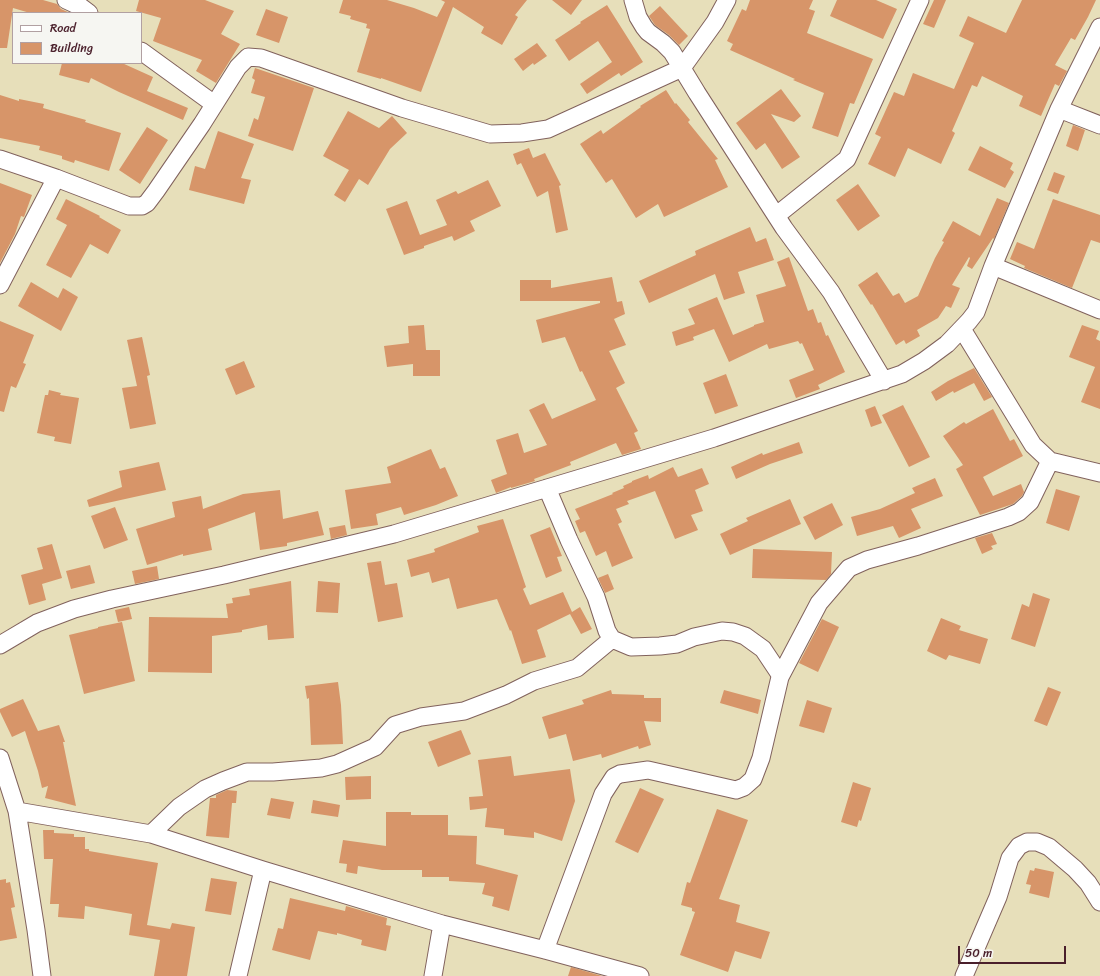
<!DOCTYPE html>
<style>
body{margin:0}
#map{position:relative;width:1100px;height:976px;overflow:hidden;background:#e7dfba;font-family:Sriracha,sans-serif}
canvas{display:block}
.legend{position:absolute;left:12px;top:12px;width:130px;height:52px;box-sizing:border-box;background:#f6f6f2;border:1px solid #b1a0a2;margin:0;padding:5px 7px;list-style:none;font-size:12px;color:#4a1f2b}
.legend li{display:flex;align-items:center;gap:8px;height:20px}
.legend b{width:20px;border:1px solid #b1a0a2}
.scale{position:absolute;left:958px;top:946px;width:108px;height:18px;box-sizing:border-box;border:2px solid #4a1f2b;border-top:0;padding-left:5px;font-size:12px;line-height:14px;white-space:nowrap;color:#4a1f2b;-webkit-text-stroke:3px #f6f6f2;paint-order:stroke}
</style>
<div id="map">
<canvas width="1100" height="976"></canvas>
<ul class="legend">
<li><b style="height:5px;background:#fff"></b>Road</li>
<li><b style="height:11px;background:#d79569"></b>Building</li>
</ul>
<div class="scale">50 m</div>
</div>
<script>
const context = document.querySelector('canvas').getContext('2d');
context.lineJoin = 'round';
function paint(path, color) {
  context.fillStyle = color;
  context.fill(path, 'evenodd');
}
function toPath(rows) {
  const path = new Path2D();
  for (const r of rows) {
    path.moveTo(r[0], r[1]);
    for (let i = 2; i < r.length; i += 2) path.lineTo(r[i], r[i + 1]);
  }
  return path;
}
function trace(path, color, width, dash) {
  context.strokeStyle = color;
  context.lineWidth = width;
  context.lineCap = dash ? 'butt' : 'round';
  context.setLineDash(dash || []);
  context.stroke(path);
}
paint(toPath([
 [0,0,43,0,57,4,61,9,70,13,30,13,13,8,7,48,0,48],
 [139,0,205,0,234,11,221,34,240,44,216,83,196,71,202,60,153,41,161,18,136,11],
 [343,0,387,0,414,8,437,17,445,2,441,0,527,0,515,15,518,17,502,45,481,33,484,27,453,7,421,92,381,78,381,79,357,72,370,29,366,28,367,24,350,19,351,16,339,13],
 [552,0,582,0,571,15],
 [750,0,813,0,809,9,815,11,807,33,873,59,854,104,850,103,838,137,812,128,824,93,793,80,795,79,730,50,733,44,727,41,742,9,746,11],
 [837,0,876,0,897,9,883,39,830,16],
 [934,0,946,0,934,28,923,24],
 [1022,0,1096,0,1088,17,1075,40,1071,38,1055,65,1067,71,1059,86,1055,84,1041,116,1019,106,1023,96,982,76,977,87,972,85,952,131,955,133,941,164,908,148,895,177,868,164,881,137,875,134,894,92,904,96,913,73,954,89,974,43,959,36,968,16,1006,33],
 [607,5,643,62,621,76,619,73,587,94,580,84,612,62,598,41,569,61,555,40,581,23,580,22],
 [660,6,688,36,679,45,669,35,655,25,649,16],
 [266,9,288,17,279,43,256,35],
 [537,43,547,56,534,65,533,63,523,71,514,59],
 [62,63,122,63,153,77,147,91,188,108,183,120,119,92,91,78,89,83,59,75],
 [255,68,314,88,293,151,248,136,254,118,258,120,265,97,251,93,255,80,252,78],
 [781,89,801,116,794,122,771,114,800,157,782,169,765,143,756,150,736,123],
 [666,90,675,104,676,103,690,120,688,122,718,159,715,160,728,187,664,217,658,204,636,218,612,179,606,183,580,144,601,130,603,134,641,107,640,106],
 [0,95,19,101,19,99,44,104,43,108,86,120,85,122,121,133,109,171,75,160,74,163,62,159,62,156,39,150,40,146,0,138],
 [348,111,379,128,392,116,407,133,390,149,368,185,359,179,345,202,334,195,349,170,323,156],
 [1073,125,1085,130,1078,151,1066,146],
 [147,127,168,140,140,184,119,170],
 [218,131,254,144,241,178,251,180,244,204,189,190,195,166,205,169],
 [980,146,1013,163,1010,169,1014,172,1005,188,968,170],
 [529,148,533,158,545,153,561,185,559,186,568,230,556,233,548,191,537,197,521,163,517,165,513,154],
 [1054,172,1065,176,1058,194,1047,190],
 [488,180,501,206,470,221,475,231,454,241,452,236,424,246,424,248,404,255,386,209,407,201,420,235,447,225,436,200,456,191,458,194],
 [0,183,32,195,24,217,21,216,15,234,0,263],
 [858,184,880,216,858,231,836,200],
 [997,198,1009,203,994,239,993,238,972,269,967,266,970,258,969,257,952,285,960,288,951,308,946,306,938,318,917,330,920,336,906,344,904,340,896,345,872,304,871,305,858,285,877,272,893,296,899,293,905,303,918,296,935,258,944,242,942,241,953,221,980,236],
 [66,199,100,216,99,217,121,230,108,254,90,244,71,278,46,265,67,225,56,219],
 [1053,199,1100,215,1100,243,1091,240,1072,288,1024,268,1025,266,1010,259,1017,242,1034,249],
 [750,227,756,242,766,238,774,260,738,272,745,293,724,300,715,274,649,303,639,281,696,255,695,251],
 [789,257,808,311,813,309,818,323,821,322,826,336,828,335,845,372,818,385,820,389,796,398,789,380,814,370,802,343,800,344,798,341,769,349,767,344,729,362,714,329,693,337,694,340,676,346,672,332,695,324,688,309,717,297,733,335,754,326,754,325,764,322,756,295,786,286,777,262],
 [612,277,617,302,622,301,625,314,614,319,626,345,609,351,625,383,616,388,638,431,634,433,641,449,622,455,616,443,570,462,571,465,534,479,535,481,511,488,511,487,496,493,491,480,507,474,496,440,518,433,524,453,547,445,529,410,544,403,552,419,596,400,582,371,580,372,565,337,542,343,536,320,600,303,600,301,520,301,520,280,551,280,551,288],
 [31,282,58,298,63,288,78,297,61,331,18,306],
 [0,321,34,335,23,363,26,364,16,388,11,386,4,412,0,411],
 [424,325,426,350,440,350,440,376,413,376,413,364,387,367,384,346,409,343,408,326],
 [1082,325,1099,331,1096,339,1100,341,1100,409,1081,402,1095,367,1069,357],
 [142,337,150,375,147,376,156,424,130,429,122,388,137,386,127,340],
 [244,361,255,387,236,395,225,369],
 [974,368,992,397,984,401,974,383,954,393,953,391,936,401,931,392,948,381],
 [726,374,738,406,715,414,703,383],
 [49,390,61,393,60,395,79,398,71,444,54,441,55,437,37,433,45,395,48,395],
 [903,405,930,457,909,467,882,415],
 [875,406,882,423,871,427,865,410],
 [993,409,1010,441,1014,439,1023,456,983,477,993,496,1021,484,1024,492,1022,496,1013,504,980,515,956,469,963,465,943,436,964,422,966,424],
 [799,442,803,453,770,464,736,479,731,467,762,453,763,455],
 [431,449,440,469,445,467,458,496,436,505,404,515,401,507,376,514,378,525,351,529,345,490,391,483,387,467],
 [159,462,166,490,89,507,87,500,122,487,119,471],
 [673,467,678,477,702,468,709,484,695,490,703,511,691,515,698,530,675,539,655,491,627,501,629,504,616,509,622,522,618,524,633,558,612,567,606,551,596,556,585,531,580,533,575,521,580,519,575,509,613,494,612,493,624,488,623,486,632,482,632,481,648,475,649,479],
 [935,478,943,496,911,509,921,528,899,538,893,526,857,536,851,517,880,509,915,493,912,488],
 [1056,489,1080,496,1069,531,1046,523],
 [280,490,283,519,318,511,324,535,287,543,287,546,260,550,255,512,208,529,212,550,183,556,183,554,147,565,136,529,175,517,172,502,201,496,203,509,243,494],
 [790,499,801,524,730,555,720,534,748,521,746,518],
 [832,503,843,525,815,540,803,517],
 [115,507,128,540,104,549,91,516],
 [503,519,526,587,523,589,530,605,563,592,572,612,580,607,592,629,581,634,570,614,537,630,546,657,522,664,511,630,510,631,497,599,457,609,449,578,432,583,429,572,411,577,407,560,435,552,434,549,479,532,477,526],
 [345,525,347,535,331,539,329,528],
 [550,527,562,556,557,557,562,571,546,578,530,535],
 [992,533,997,544,991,546,993,549,982,554,975,538],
 [52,544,62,578,42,584,46,600,29,605,21,575,43,569,37,548],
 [753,549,832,552,831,574,826,580,752,578],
 [381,561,385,585,397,583,403,617,378,622,367,563],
 [90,565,95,583,71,589,66,571],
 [157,566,159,579,135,584,132,571],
 [608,574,614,589,605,593,598,578],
 [291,581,294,638,268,640,267,625,242,630,242,632,212,636,212,673,148,672,149,617,228,618,226,604,233,603,232,598,250,595,249,589],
 [318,581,340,583,338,613,316,612],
 [1033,593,1050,599,1035,647,1011,639,1022,604,1029,607],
 [129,607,132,619,118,622,115,610],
 [941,618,961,626,959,630,988,639,980,664,949,655,946,660,927,651],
 [822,619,839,627,818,672,799,663],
 [122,622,135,681,84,694,69,635,98,628,98,627],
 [338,682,341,705,343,744,311,745,309,698,307,699,305,686],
 [1048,687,1061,692,1047,726,1034,721],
 [611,690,612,694,644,695,644,698,661,698,661,722,644,721,651,745,639,749,638,746,602,758,601,754,573,761,566,734,549,739,542,717,584,704,582,700],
 [724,690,761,700,758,714,720,703],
 [23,699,38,731,59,725,65,742,63,742,76,806,45,798,48,786,42,788,38,771,25,731,12,737,0,712,0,709],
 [807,700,832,708,824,733,799,726],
 [461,730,471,754,438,767,428,742],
 [511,756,514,776,570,769,575,801,562,841,534,832,534,838,504,835,504,829,485,827,487,808,470,810,469,797,483,796,478,760],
 [371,776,371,799,346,800,345,777],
 [853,782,871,788,861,821,859,820,857,827,841,822],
 [640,788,664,799,638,853,615,842],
 [227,790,237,791,236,803,232,803,229,838,206,836,210,798,216,798,216,795],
 [271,798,294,802,290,819,267,815],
 [313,800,340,805,338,817,311,813],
 [717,809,748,820,719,899,740,905,736,922,770,932,761,959,735,951,728,972,680,955,695,912,692,911,692,908,681,905,687,882,690,883],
 [386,812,411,812,411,815,448,815,448,835,477,836,476,864,518,875,509,911,492,906,494,897,482,894,485,883,449,881,449,877,422,877,422,870,382,870,358,866,357,874,346,872,347,864,339,863,343,840,386,846],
 [43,830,54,830,54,833,74,834,74,837,85,837,85,849,89,849,89,851,158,863,147,925,170,929,172,923,195,927,187,976,154,976,160,940,129,935,132,914,85,906,84,919,58,917,59,904,50,904,53,859,44,859],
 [1035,868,1054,872,1049,898,1029,893,1031,885,1026,884,1030,870,1034,871],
 [211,878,237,882,231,915,205,911],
 [6,879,6,883,10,882,15,907,11,908,17,938,0,941,0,880],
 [290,898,345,911,346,906,387,918,386,925,391,926,386,951,361,945,362,940,337,933,337,935,318,931,310,960,272,950,278,928,283,929],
 [571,967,602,976,568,976]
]), '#d79569');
const minor = toPath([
 [66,0,81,7,89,13],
 [633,0,638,17,644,27,648,32,663,43,672,52,697,93,784,228,831,292,884,381],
 [141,51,214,104],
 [1059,109,1100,125],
 [0,159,56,178,129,206,142,206,147,203,156,191,202,124,238,67,248,57,261,58,402,108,490,134,522,133,548,129,682,68,715,22,727,0],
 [777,215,847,159,920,0],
 [993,266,1100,310],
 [0,285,56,178],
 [962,329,1033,445,1050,461,1100,473],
 [547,488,569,540,596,597,607,631,612,639,631,647,660,646,677,644,694,637,722,631,733,632,745,636,763,649,779,673,780,677],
 [0,645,37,623,74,609,112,599,224,575,394,534,714,438,902,374,924,361,947,344,969,321,976,312,993,266,1059,109,1100,27],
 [0,758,17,811,36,930,42,976],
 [17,811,151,834,263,870,442,924,545,950,640,976],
 [151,834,179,807,205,789,223,781,247,772,273,772,321,768,337,764,375,747,395,725,421,717,464,711,506,695,534,681,577,668,612,639],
 [545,950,603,794,614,777,620,774,648,770,736,790,744,787,753,779,761,758,780,677,819,603,849,568,867,560,918,546,1008,517,1019,512,1030,502,1050,461],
 [238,976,263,870],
 [433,976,442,924],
 [964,976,998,897,1010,858,1019,846,1027,842,1037,842,1049,847,1075,869,1088,883,1100,902]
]);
trace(minor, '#81625d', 19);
trace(minor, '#fff', 17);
</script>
